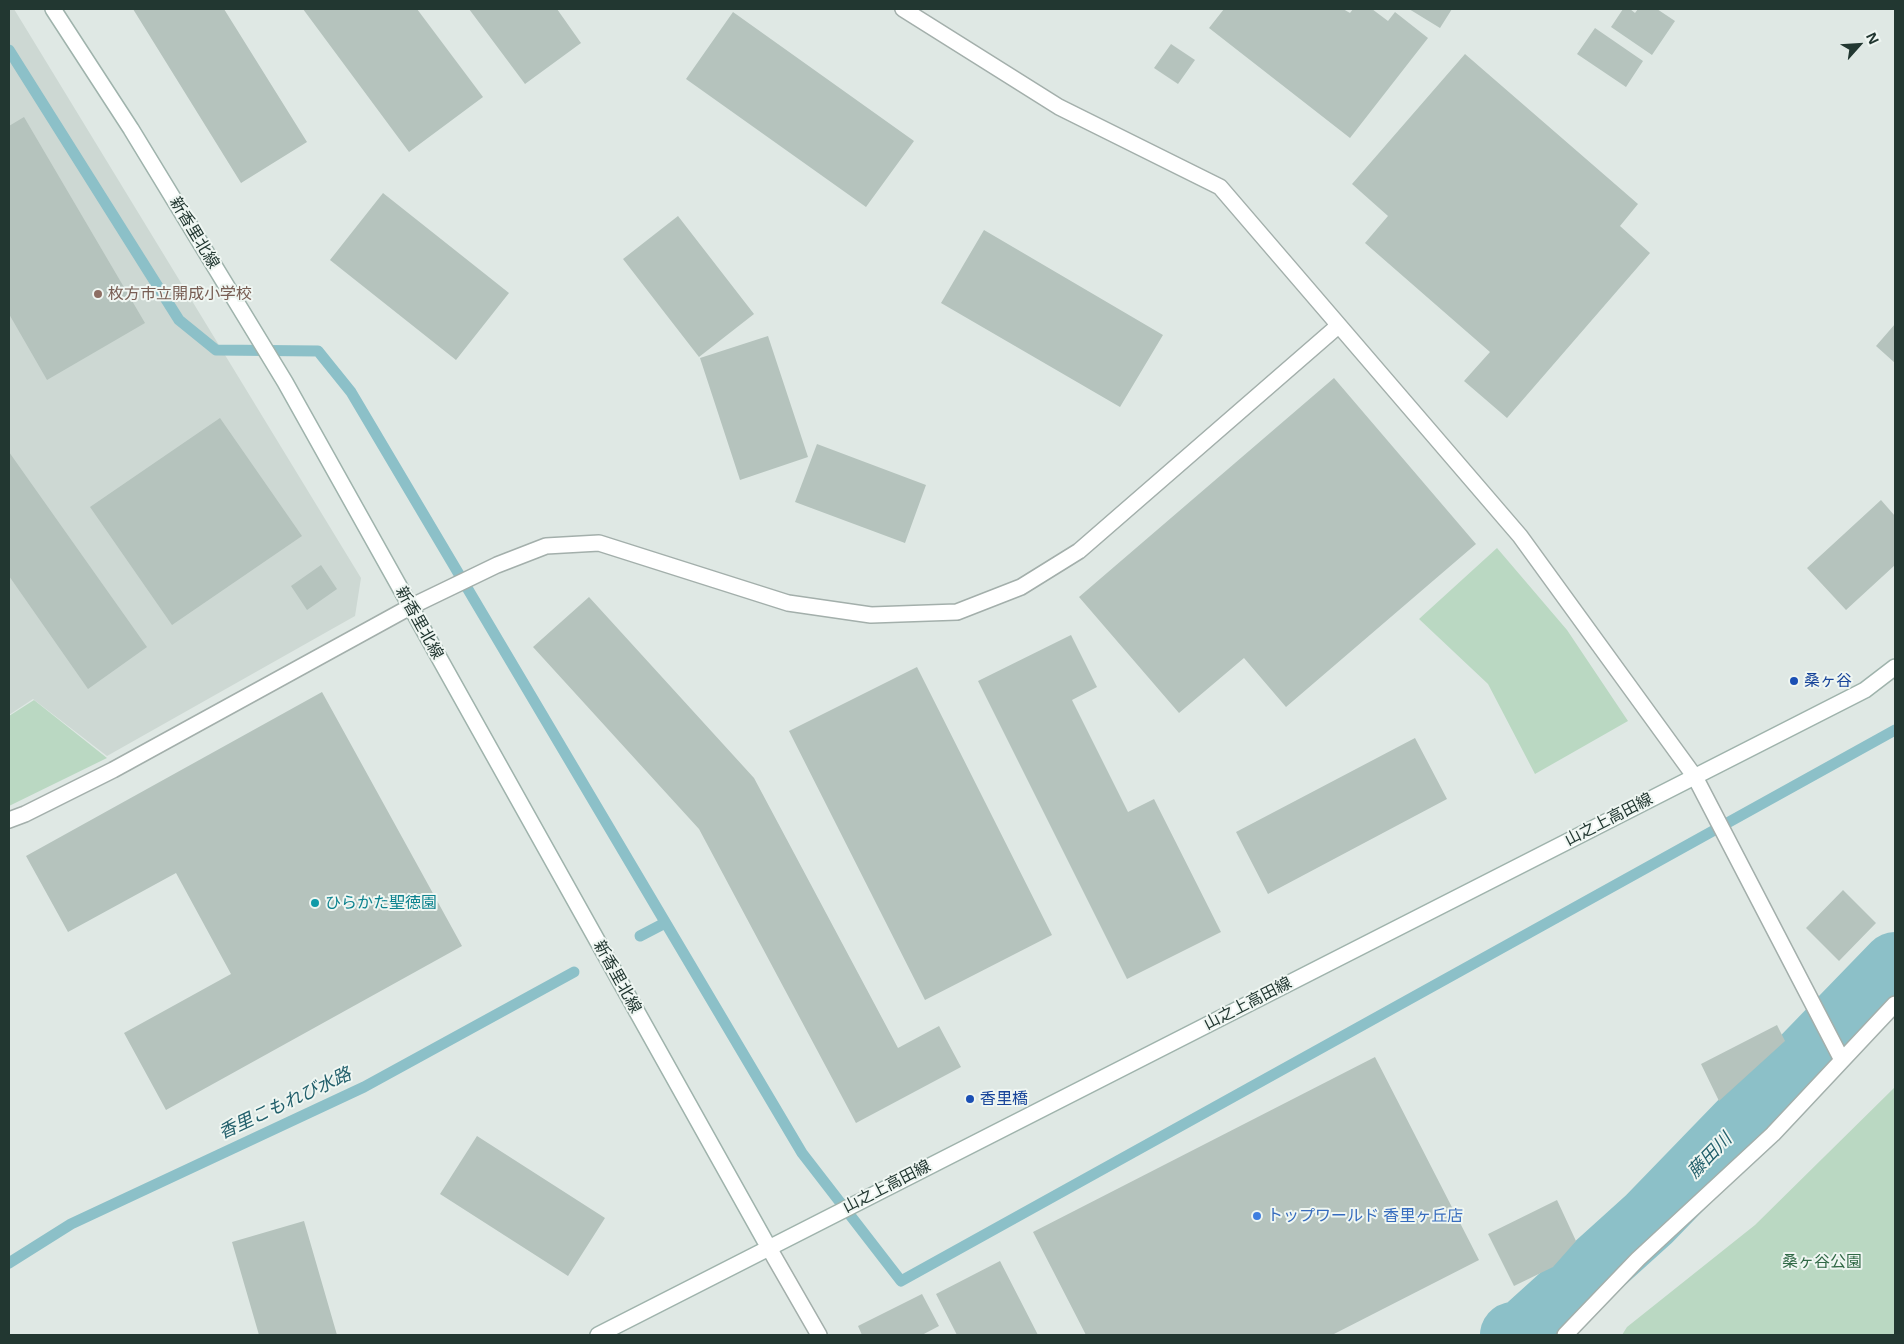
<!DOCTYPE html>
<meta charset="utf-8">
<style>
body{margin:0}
#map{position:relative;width:1904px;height:1344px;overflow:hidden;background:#dfe8e4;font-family:"Open Sans",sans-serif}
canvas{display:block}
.frame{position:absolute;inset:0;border:10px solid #223731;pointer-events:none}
.north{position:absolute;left:1834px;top:20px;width:50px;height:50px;-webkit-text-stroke:4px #eff6f2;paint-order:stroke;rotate:64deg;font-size:14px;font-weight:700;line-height:20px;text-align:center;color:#223731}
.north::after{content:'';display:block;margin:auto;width:18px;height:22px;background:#223731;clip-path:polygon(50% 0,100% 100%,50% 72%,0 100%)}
</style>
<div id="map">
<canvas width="1904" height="1344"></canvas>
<div class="frame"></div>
<div class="north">N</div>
</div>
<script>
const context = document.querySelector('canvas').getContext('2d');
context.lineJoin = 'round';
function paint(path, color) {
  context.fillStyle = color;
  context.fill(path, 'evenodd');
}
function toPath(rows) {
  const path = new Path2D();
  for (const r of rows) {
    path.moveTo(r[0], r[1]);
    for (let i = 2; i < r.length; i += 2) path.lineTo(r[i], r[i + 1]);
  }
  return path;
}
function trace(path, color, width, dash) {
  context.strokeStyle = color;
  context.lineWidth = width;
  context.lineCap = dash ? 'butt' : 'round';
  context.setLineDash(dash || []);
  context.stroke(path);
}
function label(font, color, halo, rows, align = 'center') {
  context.font = font + ' "Open Sans","Noto Sans JP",sans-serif';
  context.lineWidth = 4;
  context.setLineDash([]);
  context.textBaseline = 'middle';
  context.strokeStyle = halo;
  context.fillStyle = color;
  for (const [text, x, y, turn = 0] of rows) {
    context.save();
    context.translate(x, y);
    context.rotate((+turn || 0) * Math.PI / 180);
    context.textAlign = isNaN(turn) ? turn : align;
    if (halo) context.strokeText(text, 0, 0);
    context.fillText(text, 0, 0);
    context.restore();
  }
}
paint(toPath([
 [9,9,14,9,361,578,355,616,107,756,33,699,9,715]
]), '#cdd8d3');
paint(toPath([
 [1497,548,1567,630,1628,721,1535,774,1488,684,1419,619],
 [34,700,107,758,9,806,9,716],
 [1895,1087,1895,1335,1622,1335,1627,1327,1755,1225]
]), '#bad8c2');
trace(toPath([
 [9,50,179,320,216,350,318,351,351,392,802,1153,901,1281,1895,730],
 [640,936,665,923],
 [9,1263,71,1224,364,1087,574,972]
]), '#8cc0c8', 11);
trace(toPath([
 [1513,1335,1524,1332,1649,1219,1895,965]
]), '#8cc0c8', 66);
paint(toPath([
 [133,9,224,9,307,142,241,183],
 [303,9,417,9,483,97,409,152],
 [469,9,557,9,581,43,525,84],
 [1224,9,1343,9,1350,13,1353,9,1372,9,1388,21,1395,12,1428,38,1350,138,1209,28],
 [1409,9,1452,9,1440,28],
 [1623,9,1630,9,1635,13,1638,9,1657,9,1675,21,1652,55,1611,27],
 [733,12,914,141,866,207,686,79],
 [1595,28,1643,61,1626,87,1577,54],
 [1171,44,1195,60,1178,84,1154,68],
 [1465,54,1638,204,1620,226,1650,253,1507,418,1464,381,1490,352,1365,243,1388,216,1352,184],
 [24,117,145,323,47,380,9,314,9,126],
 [383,193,509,293,456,360,330,260],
 [678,216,754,314,699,357,623,259],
 [984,230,1163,335,1120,407,941,303],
 [1895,324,1895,363,1876,346],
 [768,336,808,457,740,480,700,358],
 [1334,378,1476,544,1286,707,1244,658,1179,713,1079,597],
 [220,418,302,536,172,625,90,507],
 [817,444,926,485,905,543,795,502],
 [9,452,147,647,88,689,9,576],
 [1881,500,1895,516,1895,565,1846,610,1807,568],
 [321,565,337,589,307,610,291,586],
 [589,597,754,778,898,1048,939,1026,961,1067,856,1123,699,829,533,647],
 [1071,635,1097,687,1072,700,1128,812,1154,799,1221,932,1127,979,978,681],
 [917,667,1052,935,925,1000,789,731],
 [322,692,462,946,166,1110,124,1033,231,974,176,873,68,932,26,856],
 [1415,738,1447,799,1268,894,1236,832],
 [1843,890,1876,923,1839,961,1806,928],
 [1777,1025,1785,1041,1719,1101,1701,1064],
 [1375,1057,1479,1260,1332,1335,1086,1335,1033,1232],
 [477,1136,605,1218,568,1276,440,1194],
 [1557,1200,1576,1241,1553,1267,1514,1286,1488,1234],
 [304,1221,337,1335,259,1335,232,1242],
 [1000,1261,1038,1335,957,1335,936,1294],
 [922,1294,939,1326,922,1335,862,1335,858,1326]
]), '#b5c3bd');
const street = toPath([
 [903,9,1059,107,1220,187,1520,536,1695,777,1842,1060],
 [9,820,25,814,113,770,410,607,497,565,546,546,599,543,788,603,871,615,957,612,1021,587,1079,551,1338,326],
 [769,1248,819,1335],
 [1565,1335,1638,1259,1773,1134,1895,1004]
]);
const secondary = toPath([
 [53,9,131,129,285,382,769,1248],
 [598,1335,1865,690,1895,667]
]);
trace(street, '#a3afab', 18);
trace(secondary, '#9fb3ac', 18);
trace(street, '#fff', 15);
trace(secondary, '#fff', 15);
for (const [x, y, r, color] of [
 [98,294,5,"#8d6e63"],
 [1794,681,5,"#1a4fb4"],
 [315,903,5,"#0f9aa8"],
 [970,1099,5,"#1a4fb4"],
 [1257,1216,5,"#3f7fe0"]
]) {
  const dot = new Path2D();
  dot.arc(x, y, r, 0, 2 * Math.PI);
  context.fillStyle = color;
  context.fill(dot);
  trace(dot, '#eff6f2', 2);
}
label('16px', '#223731', '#eff6f2', [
 ["新香里北線",194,233,59],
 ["新香里北線",419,623,61],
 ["山之上高田線",1609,820,-27],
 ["新香里北線",617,977,61],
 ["山之上高田線",1248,1004,-27],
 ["山之上高田線",887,1187,-27]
]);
label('16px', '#785e54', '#eff6f2', [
 ["枚方市立開成小学校",108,294]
], 'left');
label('16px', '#164399', '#eff6f2', [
 ["桑ヶ谷",1804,681],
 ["香里橋",980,1099]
], 'left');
label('16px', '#0d838f', '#eff6f2', [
 ["ひらかた聖徳園",325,903]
], 'left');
label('16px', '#366cbe', '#eff6f2', [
 ["トップワールド 香里ヶ丘店",1267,1216]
], 'left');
label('16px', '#316946', '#eff6f2', [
 ["桑ヶ谷公園",1822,1262]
]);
label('italic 18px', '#23606c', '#eff6f2', [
 ["香里こもれび水路",285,1104,-25],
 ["藤田川",1710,1156,-46]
]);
</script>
